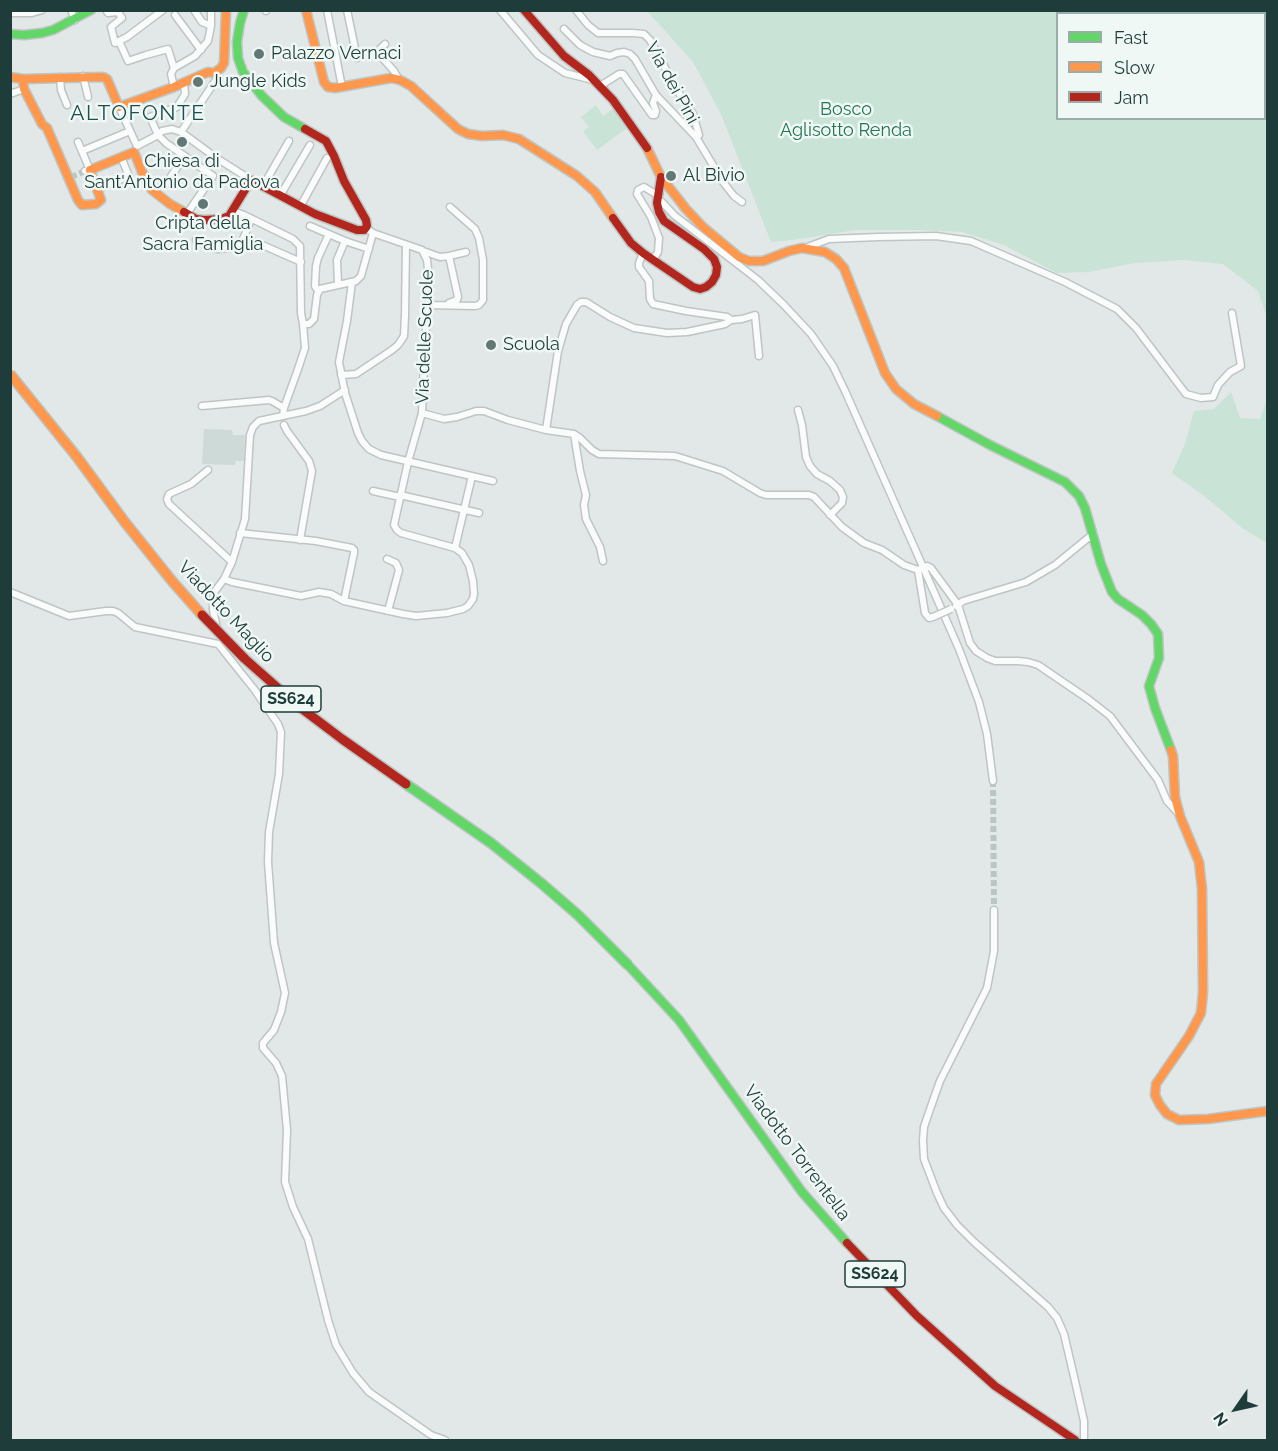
<!DOCTYPE html>
<style>
body{margin:0}
#map{position:relative;width:1278px;height:1451px;overflow:hidden;background:#e1e8e7;font-family:Raleway,sans-serif}
canvas{display:block}
.frame{position:absolute;inset:0;border:12px solid #1e3c3a;pointer-events:none}
.legend{position:absolute;left:1056px;top:12px;width:210px;height:108px;box-sizing:border-box;background:#eff8f5;border:2px solid #9badaa;margin:0;padding:8px 10px;list-style:none;font-size:18px;color:#1e3c3a}
.legend li{display:flex;align-items:center;gap:12px;height:30px}
.legend b{width:30px;border:2px solid #9badaa}
.north{position:absolute;left:1206px;top:1379px;width:60px;height:60px;-webkit-text-stroke:4px #eff8f5;paint-order:stroke;rotate:236deg;font-size:16px;font-weight:700;line-height:24px;text-align:center;color:#1e3c3a}
.north::after{content:'';display:block;margin:auto;width:21px;height:27px;background:#1e3c3a;clip-path:polygon(50% 0,100% 100%,50% 72%,0 100%)}
</style>
<div id="map">
<canvas width="1278" height="1451"></canvas>
<div class="frame"></div>
<ul class="legend">
<li><b style="height:8px;background:#63d668"></b>Fast</li>
<li><b style="height:8px;background:#ff974d"></b>Slow</li>
<li><b style="height:8px;background:#b3261e"></b>Jam</li>
</ul>
<div class="north">N</div>
</div>
<script>
const context = document.querySelector('canvas').getContext('2d');
context.lineJoin = 'round';
function paint(path, color) {
  context.fillStyle = color;
  context.fill(path, 'evenodd');
}
function toPath(rows) {
  const path = new Path2D();
  for (const r of rows) {
    path.moveTo(r[0], r[1]);
    for (let i = 2; i < r.length; i += 2) path.lineTo(r[i], r[i + 1]);
  }
  return path;
}
function trace(path, color, width, dash) {
  context.strokeStyle = color;
  context.lineWidth = width;
  context.lineCap = dash ? 'butt' : 'round';
  context.setLineDash(dash || []);
  context.stroke(path);
}
function label(font, color, halo, rows, align = 'center') {
  context.font = font + ' Raleway,sans-serif';
  context.lineWidth = 5;
  context.setLineDash([]);
  context.textBaseline = 'middle';
  context.strokeStyle = halo;
  context.fillStyle = color;
  for (const [text, x, y, turn = 0] of rows) {
    context.save();
    context.translate(x, y);
    context.rotate((+turn || 0) * Math.PI / 180);
    context.textAlign = isNaN(turn) ? turn : align;
    if (halo) context.strokeText(text, 0, 0);
    context.fillText(text, 0, 0);
    context.restore();
  }
}
paint(toPath([
 [204,429,232,430,233,435,245,435,244,461,236,461,235,465,202,464]
]), '#cedad7');
paint(toPath([
 [647,11,1267,11,1267,318,1258,291,1223,264,1185,260,1135,263,1088,272,1057,273,1004,245,962,232,923,230,856,230,792,240,771,242,721,114,693,62],
 [1058,14,1264,14,1264,118,1058,118],
 [596,105,603,116,613,109,627,128,597,150,583,131,589,127,581,117],
 [1231,392,1240,418,1260,419,1267,399,1267,543,1242,528,1207,498,1172,473,1185,444,1194,411,1214,409]
]), '#c9e3d6');
trace(toPath([
 [71,177,85,171],
 [993,781,994,910]
]), '#bac6c4', 6, [6, 3]);
const street = toPath([
 [71,10,75,20],
 [106,10,108,13,118,12,122,18,111,27,115,43,127,37,163,10],
 [194,10,202,22,211,26],
 [327,10,342,87],
 [347,10,357,58],
 [500,10,538,55,565,73,593,80],
 [576,10,588,25,598,33,633,33,644,34,650,40,677,90,693,114,699,135,696,137],
 [266,11,266,10],
 [10,13,32,13,42,10],
 [175,15,201,50],
 [564,29,580,45,593,52,610,56,617,53,624,52,630,54,635,59,656,95,696,137,723,182,734,196,742,202],
 [119,41,128,61,146,55,168,49,174,68],
 [385,44,379,50,379,54,394,71,399,80],
 [83,76,88,97],
 [60,77,61,90,67,105],
 [184,83,185,94,177,107,150,117,158,135,166,143,213,176,186,215],
 [600,86,619,74,623,74,652,115,655,115,656,111,653,103,656,95],
 [174,87,171,74,174,68,195,56,208,41,211,26,211,10],
 [10,92,13,93,24,89],
 [119,107,137,146],
 [181,132,218,77,214,73],
 [78,142,90,170,85,171],
 [137,146,158,135,162,131,172,129,181,132,215,157,251,180],
 [82,151,130,131],
 [165,185,185,156],
 [263,186,289,141],
 [98,189,129,176,121,157],
 [280,196,310,145],
 [662,202,674,215,758,280,784,305,811,334,833,366,846,393,923,567,959,649,979,702,987,734,993,781],
 [300,207,327,158],
 [233,211,244,215,293,239,300,246,301,313,303,324,305,348,298,369,284,408,283,416],
 [310,226,345,241,369,249],
 [244,237,301,262],
 [196,240,216,249,233,248,238,247,244,237,251,219],
 [805,248,829,239,878,237,936,236,971,241,1065,282,1117,309,1136,328,1186,394,1201,398,1213,397,1218,385,1230,372,1241,366,1232,313],
 [423,251,440,257,449,256,466,252],
 [643,253,639,263,639,267,649,281,650,299,653,304,686,311,727,317,731,320],
 [653,260,658,252,659,238,651,217,637,194,638,190,644,187,654,193],
 [352,282,347,321,339,362,345,393,358,433,362,441,369,449,381,455,493,481],
 [338,284,337,260,345,241],
 [318,291,315,286,316,266,318,258,329,234],
 [429,305,475,306,479,305,483,300,483,260,479,238,475,229,450,207],
 [447,305,449,303,457,300,458,297,449,256],
 [303,324,309,324,314,319,317,295,320,289,356,281,361,276,373,233],
 [341,375,356,374,392,350,398,345,404,336,405,316,406,245],
 [202,406,269,400,272,401,284,408],
 [798,410,802,425,806,457,810,466,817,474,830,481,840,490,843,497,842,503,830,515],
 [422,413,444,419,457,417,476,411,484,411,508,420,546,430,574,434,580,438,592,450,599,454,675,456,723,471,760,493,766,495,809,495,814,497,842,527,864,543,882,550,904,565,918,570,927,566,931,568,958,605,970,643,976,651,987,658,995,661,1018,661,1028,662,1038,665,1088,699,1110,716,1158,780,1167,801,1178,813],
 [284,425,287,431,309,461,312,471,300,540],
 [546,430,558,351,566,324,577,305,581,302,586,302,610,317,634,328,667,333,687,332,725,324,731,320,742,319,755,315,759,356],
 [574,434,580,471,586,495,584,505,586,519,600,547,603,561],
 [208,470,191,484,169,494,167,499,169,504,232,562],
 [373,491,400,497],
 [400,495,479,513],
 [240,533,316,541,352,548,354,550,354,553,344,601],
 [455,548,472,476],
 [387,559,396,563,399,570,388,611],
 [918,570,925,613,929,618,933,617],
 [224,579,232,582,301,596,319,592,331,594,344,601,403,614,416,616,447,613,463,609,468,606,473,599,474,594,473,581,469,565,462,553,455,548,401,533,397,530,394,525,408,462,422,413,425,337,429,305,429,278,427,260,422,250,373,233,366,228],
 [10,592,69,616,106,611,113,611,118,613,135,627,218,644],
 [956,606,963,601,1026,582,1055,565,1093,534],
 [218,632,213,610,213,599,215,591,224,579,232,562,245,519,250,435,253,427,259,421,306,411,320,406,345,390],
 [218,644,254,689,278,724,281,732,279,774,269,832,268,862,274,943,285,993,281,1012,274,1030,263,1043,263,1048,276,1063,282,1076,287,1130,285,1182,293,1207,308,1239,328,1320,336,1345,353,1373,369,1392,431,1435,445,1440],
 [994,910,994,951,987,988,940,1081,928,1115,924,1127,923,1141,924,1159,937,1193,944,1208,957,1225,974,1242,1048,1307,1057,1318,1064,1334,1075,1381,1084,1421,1084,1440]
]);
const fast = toPath([
 [244,10,240,23,237,42,238,58,243,72,262,96,284,117,305,129],
 [10,34,24,35,42,33,53,30,91,10],
 [937,416,990,445,1065,482,1079,496,1085,508,1101,564,1112,592,1118,599,1142,615,1151,624,1158,634,1159,658,1149,686,1155,708,1171,750],
 [628,965,679,1020,802,1192,847,1243]
]);
const slow = toPath([
 [306,10,324,82,328,87,335,88,391,78,400,80,411,86,458,129,468,134,482,136,503,135,519,139,577,176,595,192,613,218],
 [10,77,23,79,103,77,107,79,119,107,174,87,208,72,214,73,221,68,224,63,226,10],
 [23,79,24,89,42,124,47,128,78,200,82,205,96,204,101,200,90,170,134,152,142,172,152,190,170,204,184,212],
 [647,148,661,177,686,209,703,227,739,257,749,261,763,261,789,251,802,248,825,252,836,259,844,268,885,373,896,389,914,404,937,416],
 [1171,750,1173,756,1175,797,1180,816,1199,862,1202,889,1203,992,1201,1013,1189,1036,1156,1084,1155,1095,1160,1105,1167,1114,1179,1120,1208,1119,1268,1111]
]);
const jam = toPath([
 [524,10,564,56,589,75,613,100,647,148],
 [184,212,196,219,204,220,222,219,229,216,251,180,315,214,357,230,364,230,367,226,366,220,344,181,334,156,326,141,305,129],
 [613,218,631,243,643,253,693,287,700,289,706,287,712,282,716,275,717,267,714,259,704,249,664,221,659,212,657,203,661,177],
 [847,1243,917,1316,995,1386,1075,1440]
]);
trace(street, '#bec5c4', 9);
trace(fast, '#bdc6c4', 11);
trace(slow, '#bdc6c4', 11);
trace(jam, '#bdc6c4', 11);
trace(street, '#fafcfb', 6);
trace(fast, '#63d668', 8);
trace(slow, '#ff974d', 8);
trace(jam, '#b3261e', 8);
const streetBridge = toPath([
 [933,617,951,609]
]);
const fastBridge = toPath([
 [406,784,491,843,541,883,578,915,628,965]
]);
const slowBridge = toPath([
 [10,374,77,457,124,521,172,581,202,615]
]);
const jamBridge = toPath([
 [202,615,245,659,297,705,342,739,406,784]
]);
trace(streetBridge, '#bec5c4', 9, []);
trace(fastBridge, '#bbc5c4', 12, []);
trace(slowBridge, '#bbc5c4', 12, []);
trace(jamBridge, '#bbc5c4', 12, []);
trace(streetBridge, '#fafcfb', 6);
trace(fastBridge, '#63d668', 9);
trace(slowBridge, '#ff974d', 9);
trace(jamBridge, '#b3261e', 9);
for (const [x, y, r, color] of [
 [259,54,6,"#627877"],
 [198,82,6,"#627877"],
 [182,142,6,"#627877"],
 [671,176,6,"#627877"],
 [203,204,6,"#627877"],
 [491,345,6,"#627877"]
]) {
  const dot = new Path2D();
  dot.arc(x, y, r, 0, 2 * Math.PI);
  context.fillStyle = color;
  context.fill(dot);
  trace(dot, '#eff8f5', 2);
}
for (const [x, y, w] of [
 [291,699,60],
 [875,1274,60]
]) {
  const box = new Path2D();
  box.roundRect(x - w / 2, y - 13, w, 26, 4.5);
  context.fillStyle = '#eff8f5';
  context.fill(box);
  trace(box, '#1e3c3a', 1.5);
}
label('bold 16px', '#1e3c3a', null, [
 ["SS624",291,699],
 ["SS624",875,1274]
]);
label('18px', '#1e3c3a', '#eff8f5', [
 ["Palazzo Vernaci",271,54],
 ["Jungle Kids",210,82],
 ["Chiesa di",182,162,"center"],
 ["Sant'Antonio da Padova",182,183,"center"],
 ["Al Bivio",683,176],
 ["Cripta della",203,224,"center"],
 ["Sacra Famiglia",203,245,"center"],
 ["Scuola",503,345]
], 'left');
label('18px', '#1e3c3a', '#eff8f5', [
 ["Via dei Pini",672,83,61],
 ["Via delle Scuole",425,337,-88],
 ["Viadotto Maglio",226,612,47],
 ["Viadotto Torrentella",797,1153,53]
]);
label('18px', '#257655', '#eff8f5', [
 ["Bosco",846,110],
 ["Aglisotto Renda",846,131]
]);
context.letterSpacing = '1.5px';
label('21px', '#194f4e', '#eff8f5', [
 ["ALTOFONTE",138,114]
]);
context.letterSpacing = '0px';
</script>
